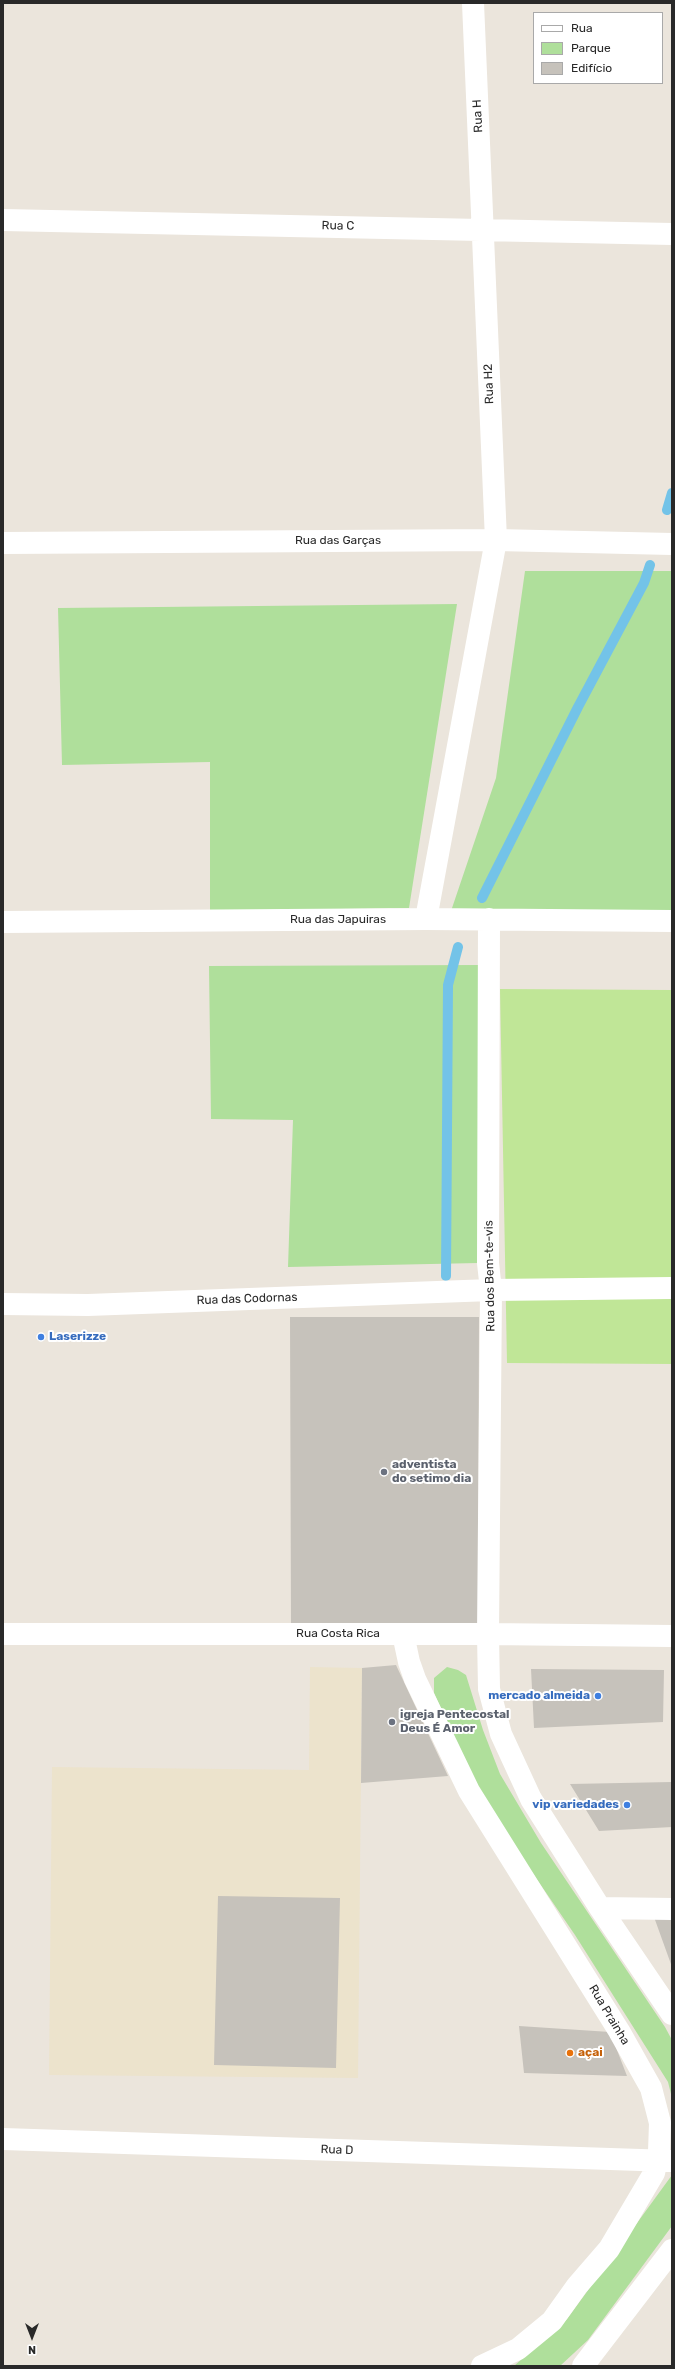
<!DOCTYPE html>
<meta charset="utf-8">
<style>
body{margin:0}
#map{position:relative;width:675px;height:2369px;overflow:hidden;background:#ebe5dc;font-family:Rubik,sans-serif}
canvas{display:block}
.frame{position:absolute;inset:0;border:4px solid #292929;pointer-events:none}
.legend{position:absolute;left:533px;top:12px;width:130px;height:72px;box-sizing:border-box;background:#fff;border:1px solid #a9a9a9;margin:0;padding:5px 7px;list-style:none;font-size:12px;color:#292929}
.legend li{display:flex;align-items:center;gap:8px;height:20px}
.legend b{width:20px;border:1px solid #a9a9a9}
.north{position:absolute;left:12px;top:2317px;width:40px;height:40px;-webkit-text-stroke:3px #fff;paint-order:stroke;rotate:180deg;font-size:11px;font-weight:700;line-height:16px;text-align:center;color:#292929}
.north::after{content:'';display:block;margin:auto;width:14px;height:18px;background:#292929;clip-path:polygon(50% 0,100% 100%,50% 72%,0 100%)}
</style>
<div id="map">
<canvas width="675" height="2369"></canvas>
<div class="frame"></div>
<ul class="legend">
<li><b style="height:5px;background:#fff"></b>Rua</li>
<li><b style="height:11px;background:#afdf9b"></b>Parque</li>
<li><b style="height:11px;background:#c6c2bb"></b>Edifício</li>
</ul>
<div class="north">N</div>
</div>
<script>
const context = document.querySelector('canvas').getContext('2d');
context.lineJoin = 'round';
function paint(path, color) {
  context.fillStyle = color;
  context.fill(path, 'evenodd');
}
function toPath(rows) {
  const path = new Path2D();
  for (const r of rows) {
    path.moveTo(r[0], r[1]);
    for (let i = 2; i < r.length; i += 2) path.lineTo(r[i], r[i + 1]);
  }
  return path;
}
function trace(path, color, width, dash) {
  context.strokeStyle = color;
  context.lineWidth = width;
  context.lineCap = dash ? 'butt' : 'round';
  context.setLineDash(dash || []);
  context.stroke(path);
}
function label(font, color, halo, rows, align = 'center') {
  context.font = font + ' Rubik,sans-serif';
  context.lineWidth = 4;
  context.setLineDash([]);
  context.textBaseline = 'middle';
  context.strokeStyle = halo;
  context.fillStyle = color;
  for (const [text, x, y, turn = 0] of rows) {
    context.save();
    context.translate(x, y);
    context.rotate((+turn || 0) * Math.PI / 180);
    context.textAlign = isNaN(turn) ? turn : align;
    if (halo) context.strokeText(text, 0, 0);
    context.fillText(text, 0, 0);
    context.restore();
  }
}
paint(toPath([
 [310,1667,362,1668,358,2078,49,2075,52,1767,309,1770]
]), '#ece3cc');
paint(toPath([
 [525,571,672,571,672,914,451,911,496,778],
 [457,604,409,908,210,911,210,762,62,765,58,608],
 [479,965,478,1263,288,1267,293,1120,211,1119,209,966],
 [447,1667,458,1670,466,1675,483,1730,500,1774,541,1843,665,2027,672,2040,672,2098,668,2082,575,1935,512,1843,471,1776,434,1693,434,1678],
 [672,2175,672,2226,588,2340,560,2366,514,2366,567,2319]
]), '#afdf9b');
paint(toPath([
 [500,989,672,990,672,1364,507,1363]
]), '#c0e697');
trace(toPath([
 [667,510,672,493],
 [482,898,578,707,644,583,650,565],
 [446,1276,448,985,458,947]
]), '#73c3e8', 10);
paint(toPath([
 [290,1317,479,1317,478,1627,291,1627],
 [396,1665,448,1776,361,1783,362,1668],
 [531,1669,664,1670,663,1722,534,1728],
 [672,1782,672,1827,599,1831,570,1784],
 [218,1896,340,1898,336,2068,214,2065],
 [654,1917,672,1919,672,1967],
 [519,2026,610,2032,627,2076,524,2073]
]), '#c6c2bb');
trace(toPath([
 [3,220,672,234],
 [3,543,496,540,672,544],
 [426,919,496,540,473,3],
 [489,919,488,1263,491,1290,488,1634,489,1689,501,1734,531,1799,600,1908,672,2014],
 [3,922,426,919,672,921],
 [3,1304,88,1305,491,1290,672,1288],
 [3,1634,488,1634,672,1636],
 [403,1634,409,1662,415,1679,469,1791,619,2031,651,2088,660,2123,659,2152,654,2173,609,2249,577,2286,552,2321,518,2349,482,2366],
 [600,1908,672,1909],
 [3,2139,671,2161],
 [583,2366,672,2250]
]), '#fff', 22);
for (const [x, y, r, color] of [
 [41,1337,4,"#3f7fe0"],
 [384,1472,4,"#6b7280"],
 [598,1696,4,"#3f7fe0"],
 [392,1722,4,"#6b7280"],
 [627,1805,4,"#3f7fe0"],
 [570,2053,4,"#e8710a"]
]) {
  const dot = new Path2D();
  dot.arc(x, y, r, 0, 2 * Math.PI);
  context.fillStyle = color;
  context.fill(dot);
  trace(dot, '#fff', 1.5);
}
label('12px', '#292929', '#fff', [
 ["Rua H",478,116,-93],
 ["Rua C",338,226,1],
 ["Rua H2",489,384,-92],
 ["Rua das Garças",338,541],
 ["Rua das Japuiras",338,920],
 ["Rua dos Bem-te-vis",490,1276,-91],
 ["Rua das Codornas",247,1299,-2],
 ["Rua Costa Rica",338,1634],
 ["Rua Prainha",609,2015,59],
 ["Rua D",337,2150,2]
]);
label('bold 12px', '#366cbe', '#fff', [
 ["Laserizze",49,1337,"left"],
 ["mercado almeida",590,1696],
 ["vip variedades",619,1805]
], 'right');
label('bold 12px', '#5b616d', '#fff', [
 ["adventista",392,1465],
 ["do setimo dia",392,1479],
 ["igreja Pentecostal",400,1715],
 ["Deus É Amor",400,1729]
], 'left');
label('bold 12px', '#c56008', '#fff', [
 ["açai",578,2053]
], 'left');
</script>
